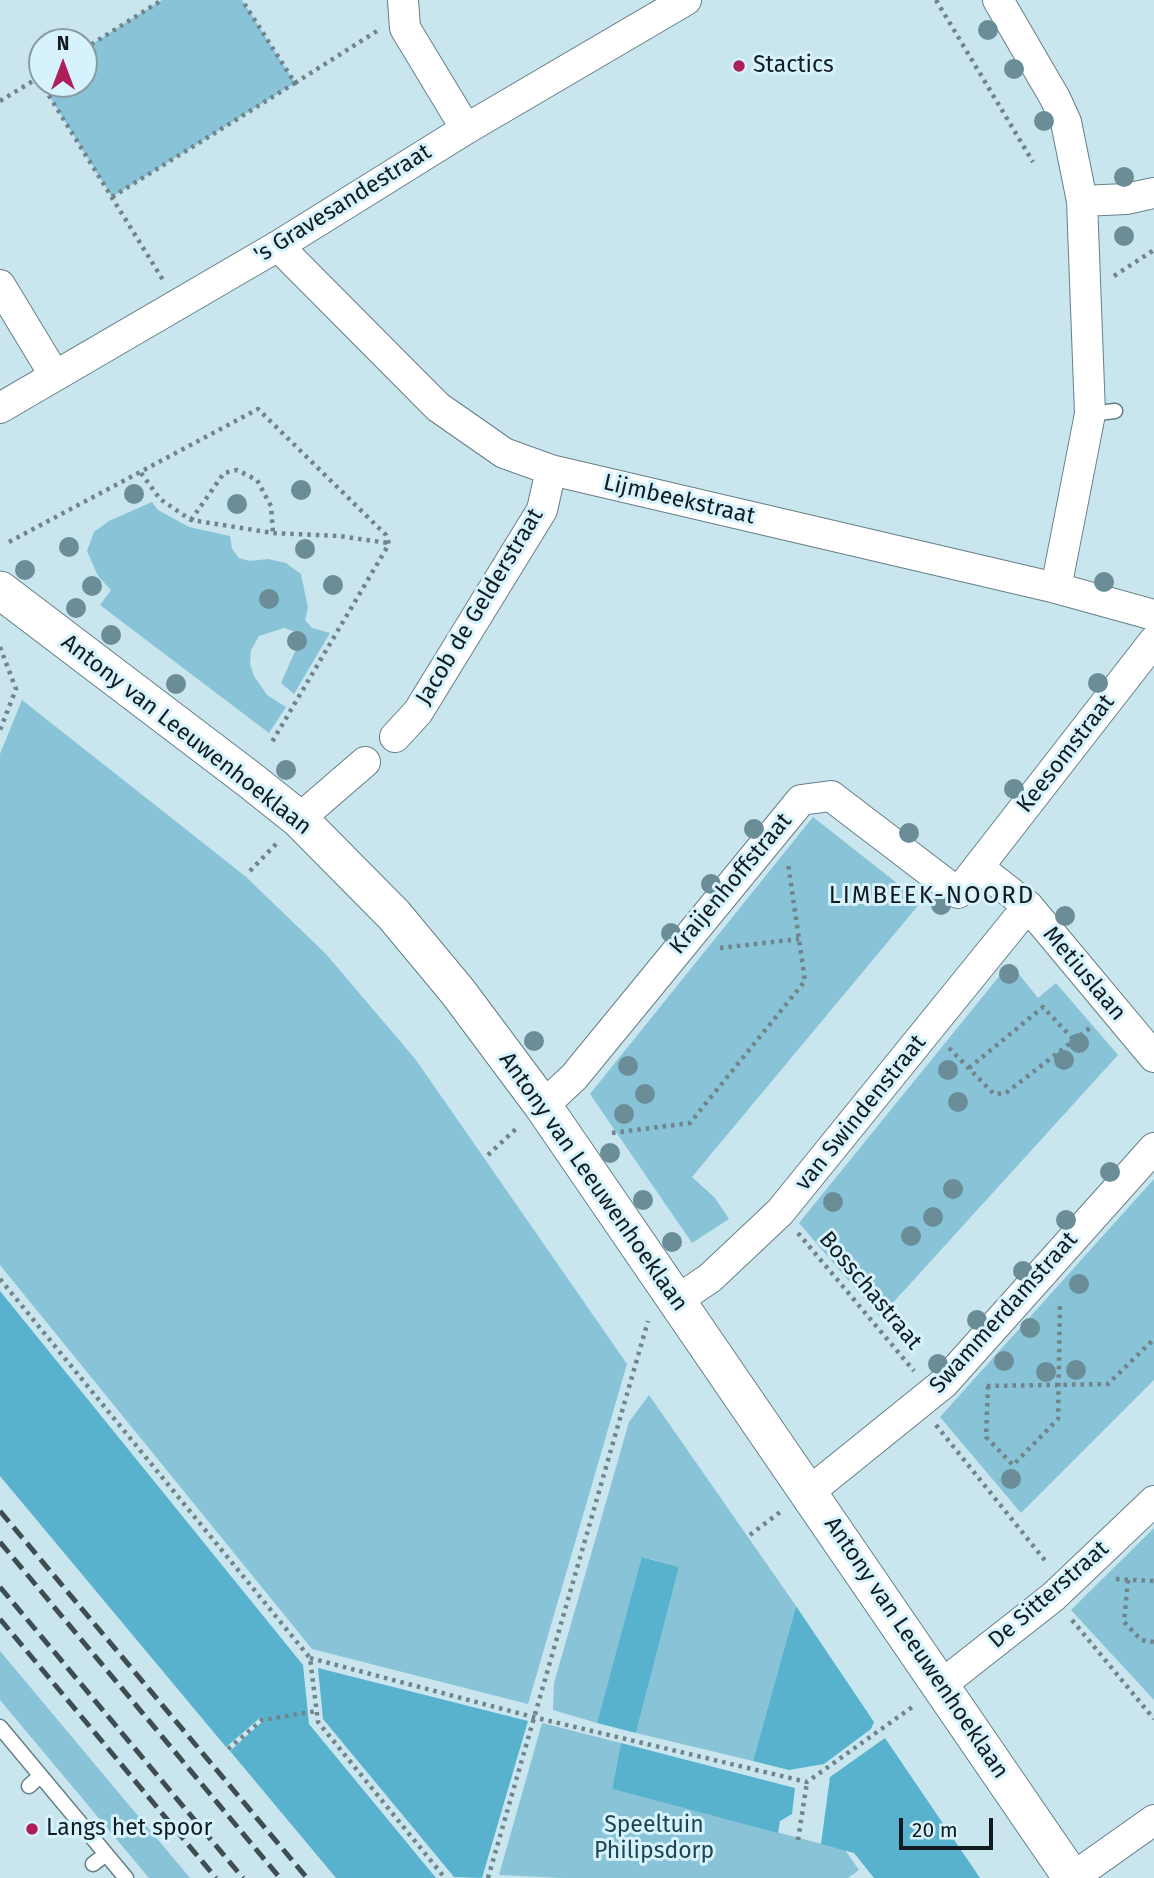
<!DOCTYPE html>
<style>
body{margin:0}
#map{position:relative;width:1154px;height:1878px;overflow:hidden;background:#c9e5ee;font-family:"Fira Sans",sans-serif}
canvas{display:block}
.north{position:absolute;left:28px;top:28px;width:70px;height:70px;box-sizing:border-box;background:#d6f2fc;border:2px solid #889ca4;border-radius:50%;rotate:0deg;font-size:19px;font-weight:700;line-height:28px;text-align:center;color:#121c20}
.north::after{content:'';display:block;margin:auto;width:24px;height:32px;background:#ad1f59;clip-path:polygon(50% 0,100% 100%,50% 72%,0 100%)}
.scale{position:absolute;left:899px;top:1818px;width:94px;height:32px;box-sizing:border-box;border:4px solid #121c20;border-top:0;padding-left:9px;font-size:21px;line-height:24px;white-space:nowrap;color:#121c20;-webkit-text-stroke:5px #d6f2fc;paint-order:stroke}
</style>
<div id="map">
<canvas width="1154" height="1878"></canvas>
<div class="north">N</div>
<div class="scale">20 m</div>
</div>
<script>
const context = document.querySelector('canvas').getContext('2d');
context.lineJoin = 'round';
function paint(path, color) {
  context.fillStyle = color;
  context.fill(path, 'evenodd');
}
function toPath(rows) {
  const path = new Path2D();
  for (const r of rows) {
    path.moveTo(r[0], r[1]);
    for (let i = 2; i < r.length; i += 2) path.lineTo(r[i], r[i + 1]);
  }
  return path;
}
function trace(path, color, width, dash) {
  context.strokeStyle = color;
  context.lineWidth = width;
  context.lineCap = dash ? 'butt' : 'round';
  context.setLineDash(dash || []);
  context.stroke(path);
}
function label(font, color, halo, rows, align = 'center') {
  context.font = font + ' "Fira Sans",sans-serif';
  context.lineWidth = 6;
  context.setLineDash([]);
  context.textBaseline = 'middle';
  context.strokeStyle = halo;
  context.fillStyle = color;
  for (const [text, x, y, turn = 0] of rows) {
    context.save();
    context.translate(x, y);
    context.rotate((+turn || 0) * Math.PI / 180);
    context.textAlign = isNaN(turn) ? turn : align;
    if (halo) context.strokeText(text, 0, 0);
    context.fillText(text, 0, 0);
    context.restore();
  }
}
paint(toPath([
 [162,0,242,0,295,83,112,197,38,78,42,75,42,84,84,84,84,49],
 [152,502,158,510,189,527,230,536,232,549,239,558,250,561,268,559,286,563,301,574,308,608,305,620,312,628,330,633,294,694,281,683,300,640,296,632,284,628,259,636,251,650,250,664,254,676,267,695,286,707,269,733,100,605,111,590,98,576,87,551,94,532,109,521],
 [22,700,245,876,326,954,416,1060,627,1364,528,1704,312,1649,0,1265,0,754],
 [813,817,921,902,692,1177,715,1198,729,1219,692,1243,590,1094],
 [1010,963,1038,998,1056,983,1118,1055,880,1317,799,1223],
 [1154,1179,1154,1380,1021,1513,940,1417],
 [649,1395,796,1606,753,1761,636,1733,679,1567,643,1557,597,1723,553,1710,554,1683,629,1422],
 [1154,1528,1154,1700,1071,1610],
 [0,1651,190,1878,149,1878,0,1700],
 [542,1723,621,1743,612,1789,845,1850,859,1870,848,1878,562,1878,499,1875]
]), '#88c3d7');
paint(toPath([
 [0,1291,303,1665,309,1724,436,1878,336,1878,230,1751,263,1721,260,1718,226,1747,0,1476],
 [642,1557,679,1567,636,1733,597,1723],
 [796,1606,874,1722,871,1729,824,1764,789,1770,753,1761],
 [318,1668,528,1721,482,1878,454,1877,323,1719],
 [885,1738,980,1878,874,1878,854,1853,821,1844,830,1777],
 [621,1743,795,1788,792,1814,780,1821,778,1833,612,1789]
]), '#58b2ce');
const service = toPath([
 [1090,414,1115,411],
 [0,1727,126,1878],
 [29,1786,40,1776],
 [93,1864,106,1854]
]);
const minor = toPath([
 [403,0,405,28,466,129],
 [998,0,1055,98,1066,122,1082,201,1090,414,1056,588],
 [1082,201,1126,199,1154,193],
 [278,246,438,407,504,453,551,470,1056,588,1154,615],
 [0,285,55,376],
 [0,408,278,246,466,129,686,0],
 [395,737,418,712,542,510,551,470],
 [299,819,365,762],
 [978,867,1028,906,1154,1057],
 [543,1106,574,1077,801,800,831,796,958,893,1154,641],
 [676,1301,710,1278,780,1212,1028,906],
 [809,1492,944,1383,1154,1148],
 [941,1685,1053,1597,1154,1501],
 [1072,1878,1154,1820]
]);
const tertiary = toPath([
 [0,590,250,780,299,819,394,915,458,992,543,1106,1072,1878]
]);
trace(service, '#667f88', 17);
trace(minor, '#667f88', 32);
trace(tertiary, '#667f88', 39);
trace(toPath([
 [936,0,1033,162],
 [84,49,162,0],
 [42,75,38,78,163,280],
 [295,83,377,31],
 [0,101,38,78],
 [112,197,295,83,242,0],
 [1114,276,1154,250],
 [141,473,160,499,191,520,273,533,339,536,388,543],
 [191,520,224,473,237,470,257,480,271,506,273,533],
 [9,542,258,409,386,535,389,544,272,742],
 [0,647,16,689,0,730],
 [250,871,277,843],
 [720,948,799,939],
 [949,1048,994,1094,1006,1093,1091,1027],
 [969,1068,1043,1007,1074,1040],
 [612,1133,690,1123,805,981,788,863],
 [488,1155,518,1127],
 [798,1233,914,1371],
 [0,1279,310,1658,318,1722,445,1878],
 [987,1386,1108,1384,1154,1339],
 [988,1386,986,1437,1013,1465,1058,1419,1060,1302],
 [936,1425,1047,1563],
 [750,1535,780,1512],
 [1116,1579,1154,1581],
 [1128,1580,1124,1622,1141,1640,1154,1642],
 [1072,1620,1154,1719],
 [310,1658,533,1717,807,1782,915,1705],
 [228,1749,262,1720,317,1711],
 [798,1840,807,1782],
 [488,1878,648,1321]
]), '#71848b', 4.5, [3.5, 5]);
trace(service, '#fff', 14);
trace(minor, '#fff', 30);
trace(tertiary, '#fff', 37);
trace(toPath([
 [0,1511,307,1878],
 [0,1542,280,1878],
 [0,1587,243,1878],
 [0,1619,216,1878]
]), '#3f4d52', 5, [14, 7]);
context.fillStyle = '#6a8d98';
for (const [x, y] of [
 [988,30],
 [1014,69],
 [1044,121],
 [1124,177],
 [1124,236],
 [301,490],
 [134,494],
 [237,504],
 [69,547],
 [305,549],
 [25,570],
 [1104,582],
 [333,585],
 [92,586],
 [269,599],
 [76,608],
 [111,635],
 [297,641],
 [1098,683],
 [176,684],
 [286,770],
 [1014,789],
 [754,829],
 [909,833],
 [711,884],
 [941,905],
 [1065,916],
 [671,933],
 [1009,974],
 [534,1041],
 [1079,1043],
 [1064,1060],
 [628,1066],
 [948,1070],
 [645,1094],
 [958,1102],
 [624,1114],
 [610,1153],
 [1110,1172],
 [953,1189],
 [643,1200],
 [833,1202],
 [933,1217],
 [1066,1220],
 [911,1236],
 [672,1242],
 [1023,1271],
 [1079,1284],
 [977,1320],
 [1030,1328],
 [1004,1361],
 [938,1364],
 [1076,1370],
 [1046,1372],
 [1011,1479]
]) {
  context.beginPath();
  context.arc(x, y, 10, 0, 2 * Math.PI);
  context.fill();
}
for (const [x, y, r, color] of [
 [739,66,7,"#ad1f59"],
 [32,1829,7,"#ad1f59"]
]) {
  const dot = new Path2D();
  dot.arc(x, y, r, 0, 2 * Math.PI);
  context.fillStyle = color;
  context.fill(dot);
  trace(dot, '#d6f2fc', 2.5);
}
label('23px', '#121c20', '#d6f2fc', [
 ["Stactics",753,66],
 ["Langs het spoor",46,1829]
], 'left');
label('23px', '#121c20', '#d6f2fc', [
 ["'s Gravesandestraat",343,204,-32],
 ["Lijmbeekstraat",679,500,13],
 ["Jacob de Gelderstraat",480,607,-59],
 ["Antony van Leeuwenhoeklaan",186,735,38],
 ["Keesomstraat",1066,754,-52],
 ["Kraijenhoffstraat",731,884,-50],
 ["Metiuslaan",1084,974,50],
 ["van Swindenstraat",861,1113,-51],
 ["Antony van Leeuwenhoeklaan",593,1182,55],
 ["Bosschastraat",870,1291,50],
 ["Swammerdamstraat",1004,1313,-48],
 ["De Sitterstraat",1049,1595,-41],
 ["Antony van Leeuwenhoeklaan",916,1648,56]
]);
label('23px', '#1d4552', '#d6f2fc', [
 ["Speeltuin",654,1826],
 ["Philipsdorp",654,1852]
]);
context.letterSpacing = '2px';
label('24px', '#121c20', '#d6f2fc', [
 ["LIMBEEK-NOORD",932,896]
]);
context.letterSpacing = '0px';
</script>
